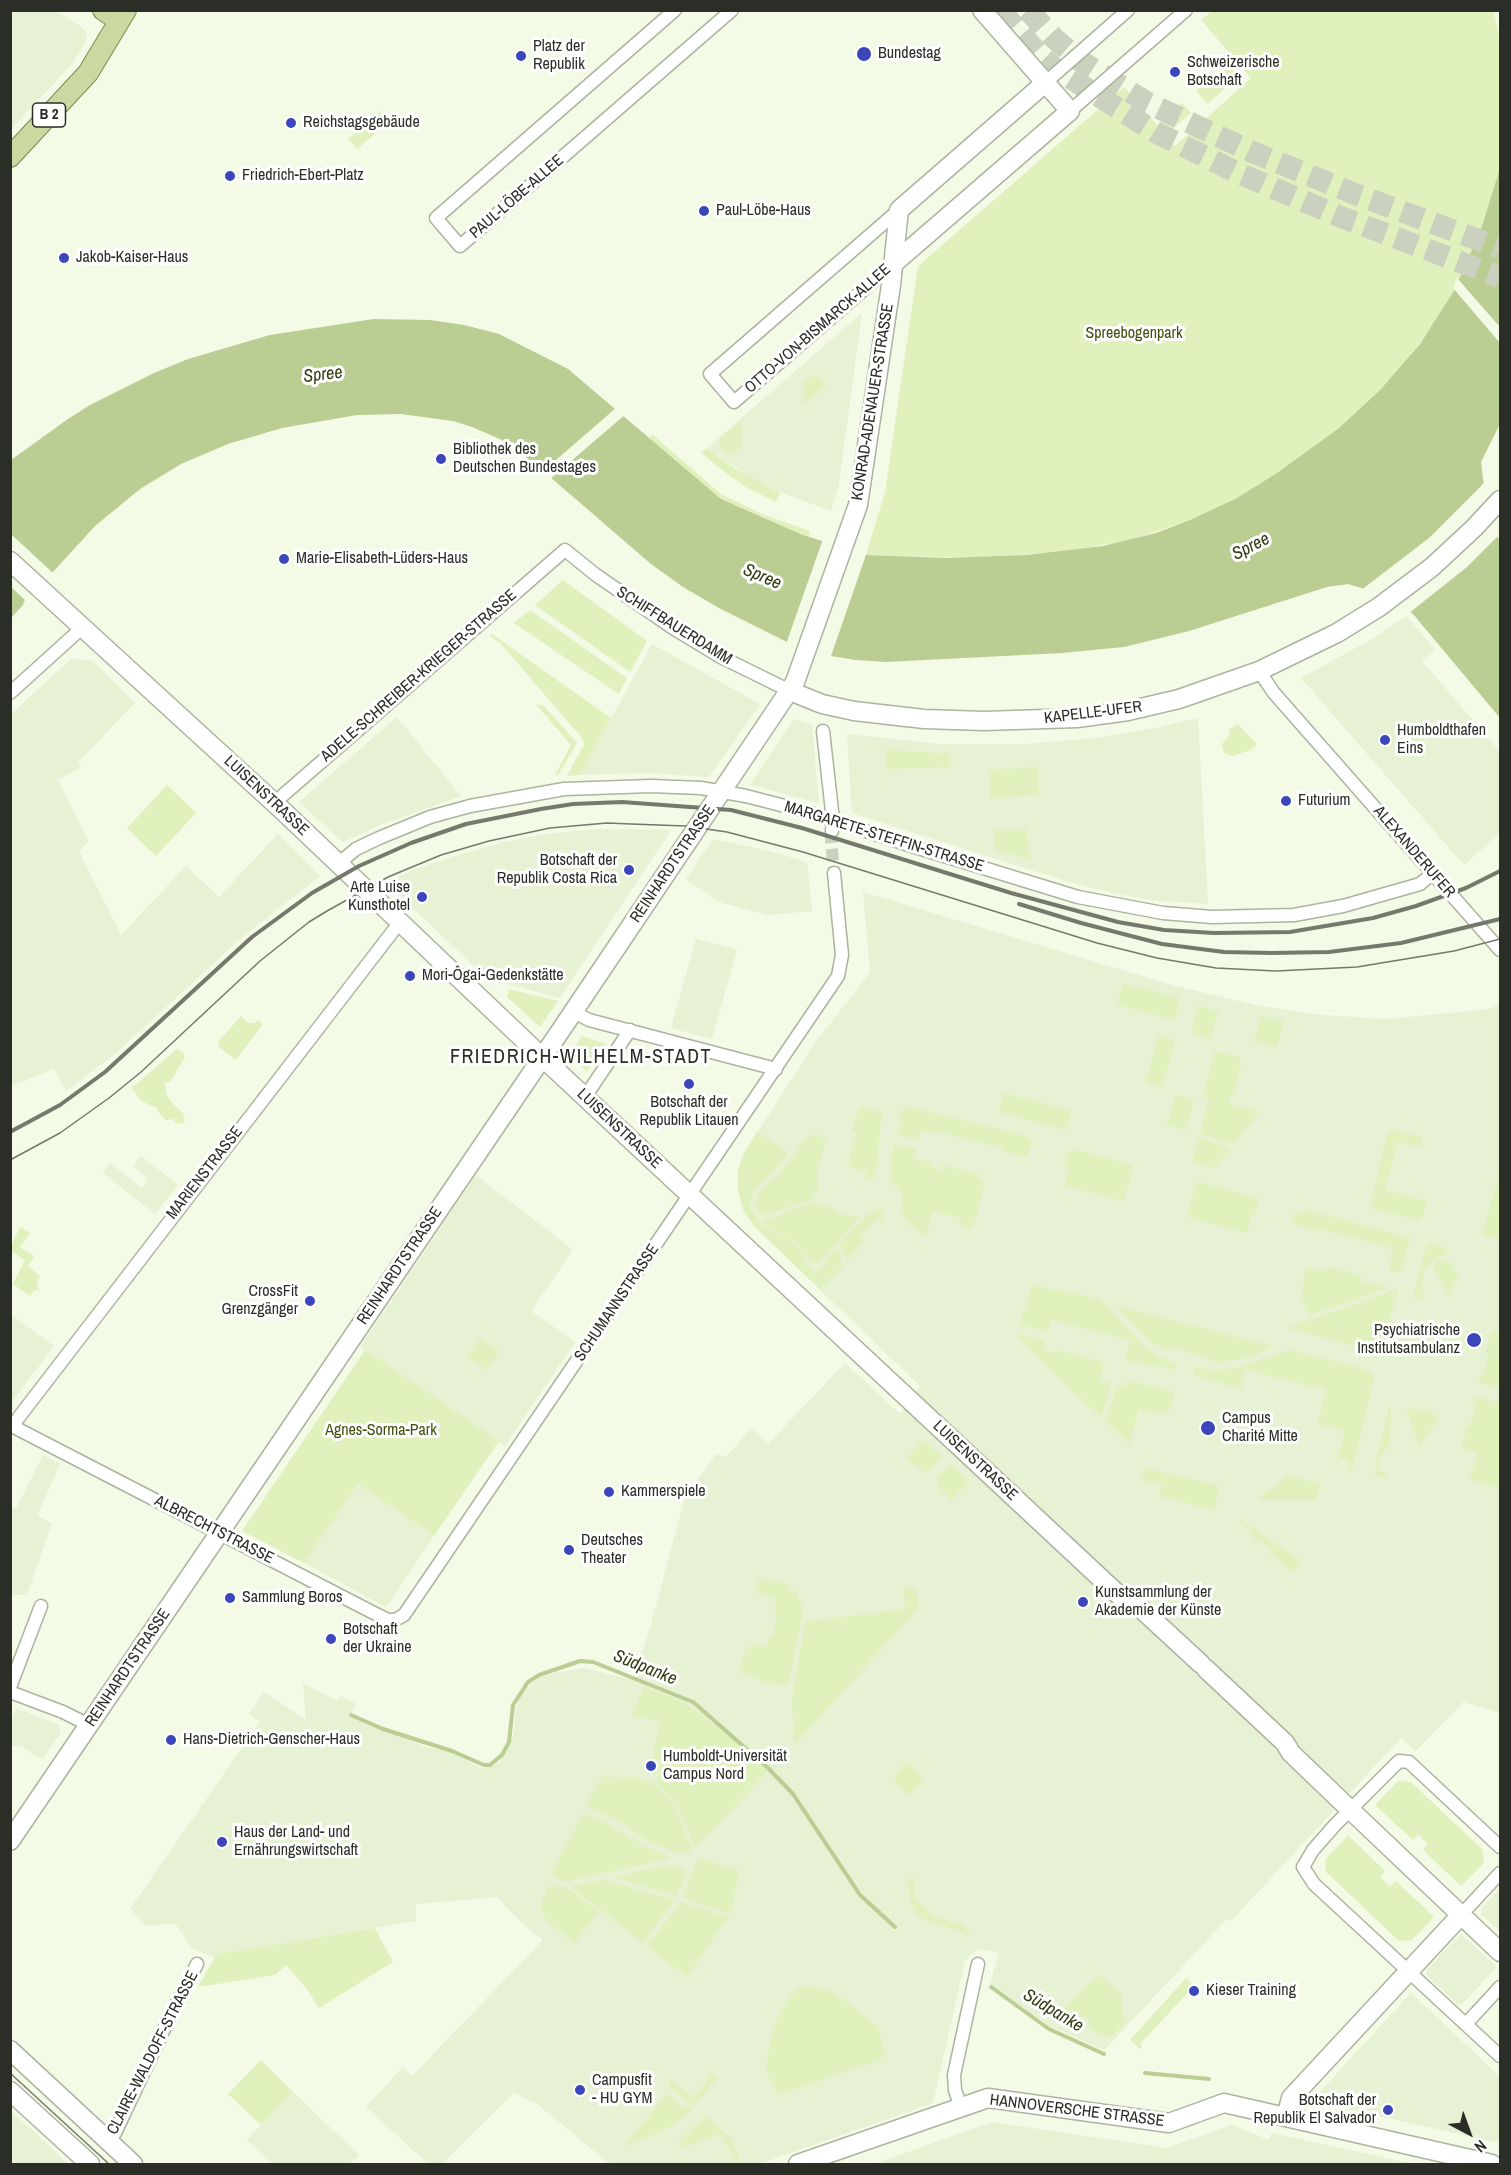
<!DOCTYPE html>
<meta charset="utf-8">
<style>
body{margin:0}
#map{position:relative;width:1511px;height:2175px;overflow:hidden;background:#f3fae5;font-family:"Archivo Narrow",sans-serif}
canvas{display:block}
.frame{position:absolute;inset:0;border:12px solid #2b2e26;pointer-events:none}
.north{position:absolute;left:1439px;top:2103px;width:60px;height:60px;-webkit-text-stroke:4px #fff;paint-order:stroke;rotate:139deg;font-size:16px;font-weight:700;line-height:24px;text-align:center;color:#2b2e26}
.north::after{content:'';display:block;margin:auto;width:21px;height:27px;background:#2b2e26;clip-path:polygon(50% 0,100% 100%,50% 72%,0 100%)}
</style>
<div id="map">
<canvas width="1511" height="2175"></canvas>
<div class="frame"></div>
<div class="north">N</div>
</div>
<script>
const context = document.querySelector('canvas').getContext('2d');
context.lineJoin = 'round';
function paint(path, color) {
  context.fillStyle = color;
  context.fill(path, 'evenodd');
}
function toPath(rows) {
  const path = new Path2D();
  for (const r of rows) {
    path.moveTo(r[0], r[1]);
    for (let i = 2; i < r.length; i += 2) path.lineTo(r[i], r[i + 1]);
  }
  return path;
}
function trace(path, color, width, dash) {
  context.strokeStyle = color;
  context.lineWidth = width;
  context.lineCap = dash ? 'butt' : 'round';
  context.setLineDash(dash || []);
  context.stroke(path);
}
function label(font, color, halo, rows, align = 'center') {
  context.font = font + ' "Archivo Narrow",sans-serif';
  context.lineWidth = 6;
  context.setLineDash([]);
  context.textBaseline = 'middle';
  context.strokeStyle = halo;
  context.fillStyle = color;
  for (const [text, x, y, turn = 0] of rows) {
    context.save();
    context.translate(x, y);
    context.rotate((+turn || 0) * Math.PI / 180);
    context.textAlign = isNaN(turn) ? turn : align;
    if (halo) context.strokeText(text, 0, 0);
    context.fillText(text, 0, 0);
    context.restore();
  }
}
paint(toPath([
 [11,10,56,11,80,26,85,30,87,36,85,43,73,63,11,129],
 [862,313,839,484,831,511,777,491,756,481,707,448],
 [1406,616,1435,649,1422,661,1500,752,1500,833,1464,865,1301,678,1372,639],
 [652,644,760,704,709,777,647,773,580,775],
 [71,659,92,660,135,703,77,763,82,767,58,780,88,841,79,852,121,935,186,866,219,897,278,834,320,876,241,938,116,1053,66,1091,54,1069,11,1086,10,715],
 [397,717,461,796,380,825,343,842,299,802],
 [1198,718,1208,904,1151,900,1112,893,1072,883,852,813,847,734,939,744,1024,744,1097,738,1161,727],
 [794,719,812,725,819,803,750,785],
 [597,829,671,830,560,998,488,979,386,883,411,871,448,858,504,842,546,834],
 [713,839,765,850,807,862,812,911,768,915,719,902,686,879],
 [863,892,1172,985,1259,1006,1322,1015,1386,1019,1481,1010,1492,1008,1500,1002,1500,1713,1463,1702,1416,1751,1401,1738,1231,1921,1227,1919,1104,2050,1050,2026,990,1985,999,1952,977,1949,965,1961,933,2103,759,2164,610,2164,536,2103,514,2093,442,2164,428,2164,366,2107,403,2067,412,2076,543,1940,524,1925,499,1900,498,1897,416,1904,416,1921,217,1954,215,1958,193,1949,175,1923,147,1926,130,1909,260,1722,249,1714,264,1692,306,1720,303,1683,337,1701,341,1696,356,1704,351,1715,426,1747,454,1753,482,1769,500,1762,514,1734,516,1708,522,1692,538,1678,559,1672,585,1668,633,1680,650,1628,685,1497,716,1454,726,1457,751,1428,768,1444,845,1363,900,1414,910,1401,920,1386,755,1227,744,1212,738,1190,738,1169,743,1155,813,1046,870,972],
 [696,939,737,950,712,1039,671,1028],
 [141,1156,178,1185,155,1214,103,1173,110,1163,140,1187,144,1186,148,1181,145,1178,146,1176,133,1166],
 [476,1175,573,1250,531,1311,575,1342,505,1446,360,1347],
 [10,1314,54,1346,11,1403,10,1403],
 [43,1455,60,1464,37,1516,52,1523,27,1595,11,1595,11,1507,16,1509],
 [358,1484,434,1536,386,1607,304,1563],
 [16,1708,58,1724,61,1733,42,1760,21,1746,11,1746,11,1723],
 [1500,1888,1500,1932,1481,1914,1481,1910],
 [1461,1934,1497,1967,1462,2004,1456,2003,1427,1975,1426,1970],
 [1411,1993,1500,2077,1500,2143,1321,2103,1318,2094],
 [293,2092,359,2155,350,2164,273,2164,247,2140],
 [10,2110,46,2143,68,2164,11,2164],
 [992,2122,1167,2148,1232,2125,1269,2140,1272,2133,1413,2164,874,2164]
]), '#e7f1d4');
paint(toPath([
 [1212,11,1494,11,1500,44,1500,168,1481,229,1468,260,1454,291,1435,323,1394,376,1339,428,1277,473,1237,498,1190,520,1134,539,1063,552,977,558,866,555,885,492,918,266,1124,87,1175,146,1251,78,1201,20],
 [1227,64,1237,75,1236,79,1207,104,1196,91],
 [1182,103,1191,113,1169,132,1160,122],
 [380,111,389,122,357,149,348,139],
 [811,376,819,377,826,386,803,405,804,383],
 [741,421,742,446,735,453,724,452,719,447,719,440],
 [652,434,721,494,762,514,810,531,809,537,721,499,650,439],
 [707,448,736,469,780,493,776,502,749,489,730,476,701,453],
 [563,580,647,641,630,672,535,605],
 [530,610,627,678,619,694,514,623],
 [492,634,611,718,580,775,567,776,584,744,583,739,501,644,490,636],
 [536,704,544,706,577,743,558,775,555,775,571,745],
 [1238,724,1257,744,1251,750,1232,756,1224,753,1222,744,1229,735,1229,729],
 [886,750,949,754,949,767,886,769],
 [1038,767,1039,795,990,798,989,770],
 [167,785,196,813,156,856,127,828],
 [1027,829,1029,859,995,850,994,830],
 [1123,983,1180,998,1175,1020,1117,1005],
 [509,989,558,1001,540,1027,507,997],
 [1199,1006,1218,1011,1210,1039,1191,1033],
 [241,1016,248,1023,254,1023,258,1020,263,1024,236,1060,219,1047,218,1042],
 [1261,1016,1283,1021,1277,1047,1254,1041],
 [582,1036,606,1044,587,1072,570,1055],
 [1158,1036,1175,1040,1162,1087,1146,1083],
 [177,1049,183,1053,185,1057,170,1082,165,1083,167,1095,174,1105,183,1113,185,1122,182,1124,175,1122,173,1119,166,1120,157,1111,159,1109,141,1101,132,1088],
 [1215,1051,1241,1057,1238,1067,1241,1068,1234,1094,1231,1093,1229,1104,1259,1112,1234,1144,1200,1134,1209,1099,1203,1097],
 [1004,1093,1071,1111,1066,1130,999,1112],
 [1175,1095,1194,1100,1186,1130,1167,1125],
 [860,1106,882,1112,875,1178,865,1181,867,1172,848,1167,857,1133,852,1131],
 [909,1107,1027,1136,1032,1142,1027,1157,1002,1151,1003,1148,935,1131,934,1134,921,1130,919,1139,895,1135,901,1124,899,1113,904,1108],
 [1394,1130,1422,1137,1420,1147,1397,1142,1385,1190,1427,1201,1421,1221,1374,1209,1371,1205,1386,1137,1390,1132],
 [757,1132,788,1153,779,1165,754,1191,750,1203,751,1209,762,1226,793,1241,802,1252,809,1267,814,1272,818,1272,823,1268,826,1260,836,1248,841,1253,842,1267,820,1289,755,1227,744,1212,738,1190,738,1169,743,1155],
 [812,1135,819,1135,826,1140,817,1171,818,1190,812,1195,810,1202,795,1204,772,1214,759,1215,755,1207,757,1194,784,1169,803,1141],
 [1198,1138,1230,1148,1214,1168,1192,1162],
 [894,1144,916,1149,914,1158,933,1163,932,1168,941,1171,942,1165,980,1175,979,1180,985,1182,973,1229,959,1226,961,1218,933,1211,926,1237,907,1222,900,1211,902,1195,892,1182,891,1160],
 [1075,1150,1133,1165,1124,1201,1064,1186,1069,1169,1064,1167,1068,1153],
 [1499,1176,1500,1176,1500,1240,1482,1235],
 [1197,1181,1257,1198,1258,1203,1255,1216,1251,1215,1247,1233,1187,1217],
 [813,1204,827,1206,844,1215,860,1217,822,1259,814,1263,809,1260,798,1242,769,1228,762,1220,779,1216,798,1207],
 [879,1209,882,1210,885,1220,883,1223,878,1218,861,1236,865,1241,847,1260,845,1253,839,1247,840,1243,867,1215],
 [1307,1210,1410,1238,1402,1273,1389,1270,1393,1250,1387,1248,1387,1246,1319,1229,1318,1231,1292,1224,1295,1214],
 [20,1227,30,1233,20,1247,34,1256,28,1266,40,1276,37,1282,39,1289,36,1291,34,1290,30,1296,13,1284,25,1260,11,1251,11,1246],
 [1427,1243,1448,1248,1446,1255,1434,1260,1425,1268,1422,1285,1424,1298,1421,1300,1413,1298],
 [1440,1260,1451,1263,1457,1273,1457,1278,1448,1297,1434,1267,1434,1263],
 [1306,1267,1326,1272,1327,1267,1362,1275,1360,1281,1389,1288,1309,1315,1304,1306,1302,1292],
 [1032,1285,1100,1299,1145,1347,1158,1357,1177,1363,1175,1370,1156,1365,1155,1367,1125,1360,1130,1340,1051,1320,1048,1331,1020,1325],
 [1398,1289,1381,1353,1287,1328],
 [1117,1306,1273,1346,1252,1357,1215,1363,1208,1358,1178,1349,1164,1349,1152,1343,1134,1326],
 [1491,1331,1500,1333,1500,1388,1478,1382,1480,1376,1483,1376,1489,1354,1485,1353],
 [1018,1334,1045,1341,1043,1350,1056,1353,1057,1350,1104,1362,1100,1380,1112,1384,1101,1417,1017,1337],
 [480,1339,499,1352,487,1370,467,1357],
 [365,1350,499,1441,434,1536,358,1484,304,1563,242,1531],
 [1290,1350,1364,1369,1373,1375,1373,1383,1351,1473,1347,1472,1350,1462,1340,1459,1335,1469,1345,1430,1318,1424,1326,1390,1246,1370,1241,1389,1194,1375,1195,1368,1220,1370,1237,1368],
 [1127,1380,1171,1391,1174,1395,1169,1412,1166,1412,1165,1416,1138,1409,1130,1444,1106,1421,1118,1385,1125,1387],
 [1474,1396,1500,1403,1500,1488,1470,1480,1477,1452,1462,1448,1467,1426,1470,1426,1476,1405,1473,1403],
 [1389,1408,1391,1408,1390,1443,1381,1455,1378,1465,1381,1471,1388,1474,1387,1477,1374,1475,1377,1467,1376,1462],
 [1408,1408,1429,1411,1437,1416,1436,1422,1419,1445,1406,1409],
 [923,1440,942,1457,929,1471,927,1470,924,1473,907,1458],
 [950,1465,969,1482,952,1500,937,1485,940,1482,936,1478],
 [1145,1468,1220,1486,1214,1510,1159,1496,1162,1485,1142,1480],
 [1286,1475,1320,1484,1316,1500,1258,1500,1269,1489,1272,1490],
 [1241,1520,1301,1561,1293,1572,1270,1553,1272,1550,1259,1538,1256,1540,1250,1534,1253,1531,1239,1522],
 [759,1578,788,1584,797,1594,803,1609,789,1685,765,1682,740,1672,746,1647,751,1648,752,1645,767,1647,769,1636,773,1636,777,1612,774,1611,776,1599,756,1593],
 [904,1586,916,1590,919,1608,794,1745,792,1701,805,1622,905,1609],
 [644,1686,687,1704,729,1736,768,1771,695,1848,677,1805,656,1782,661,1760,653,1758,660,1721,632,1716],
 [907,1762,924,1780,908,1795,896,1784,895,1775],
 [602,1776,634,1778,654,1783,675,1806,692,1849,688,1852,678,1854,644,1839,625,1825,586,1806],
 [1398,1781,1411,1782,1483,1850,1484,1863,1461,1886,1423,1850,1428,1844,1418,1835,1413,1840,1375,1805],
 [583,1814,604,1822,641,1844,671,1858,564,1882,552,1873],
 [1348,1835,1385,1871,1380,1877,1390,1886,1396,1881,1434,1917,1412,1940,1399,1941,1326,1872,1325,1860],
 [698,1858,740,1870,730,1914,683,1898],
 [670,1865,686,1870,677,1896,613,1877],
 [911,1877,916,1881,914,1893,917,1900,933,1916,962,1925,972,1936,918,1917,912,1906,907,1881],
 [603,1880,675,1900,643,1943,570,1886],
 [565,1886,599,1912,574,1943,546,1920,541,1907,542,1901,548,1887],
 [681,1902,728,1917,687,1977,647,1946],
 [375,1928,393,1962,319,2008,307,1989,286,1965,275,1975,198,1987,217,1954],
 [1099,1975,1121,1994,1125,2022,1111,2037,1096,2034,1088,2026,1089,2018,1060,2012],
 [1186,1978,1194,1986,1140,2044,1142,2047,1140,2049,1130,2040],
 [805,1986,820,1988,834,1993,878,2027,885,2053,880,2060,778,2095,766,2070,771,2036,774,2025,787,2001,798,1989],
 [261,2060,293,2092,261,2125,228,2094],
 [712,2073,718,2077,694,2106,669,2086,670,2079,694,2098,709,2079,706,2077],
 [667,2094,683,2107,687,2105,692,2109,678,2122,657,2133,624,2146],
 [706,2117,732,2139,739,2159,735,2161,728,2144,726,2144,721,2134,681,2148,679,2140]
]), '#e0f1be');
paint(toPath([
 [1500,168,1500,424,1481,462,1486,504,1497,536,1500,541,1500,718,1413,614,1388,596,1348,584,1327,587,1189,631,1124,647,1062,653,886,662,856,660,831,656,787,642,719,608,683,587,651,564,535,464,500,439,472,427,453,421,401,414,357,415,282,428,228,444,181,464,140,489,95,526,11,618,11,460,68,419,90,405,154,373,188,359,270,335,374,319,430,320,464,325,499,334,568,369,721,499,803,535,866,555,948,558,1027,555,1103,546,1156,533,1190,520,1237,498,1277,473,1339,428,1381,389,1420,344,1454,291,1481,229]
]), '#bacd92');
paint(toPath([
 [1457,278,1500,327,1500,343,1453,288],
 [617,407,626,414,549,480,541,473],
 [1486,481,1489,504,1499,535,1467,567,1408,614,1386,598,1360,591,1429,538],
 [11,534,53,573,48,581,26,606,23,603,25,600,11,587],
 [823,539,867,552,830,659,786,644]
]), '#f3fae5');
trace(toPath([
 [351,1715,383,1729,452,1751,484,1765,490,1765,502,1755,509,1742,513,1705,528,1682,539,1675,580,1661,593,1662,693,1702,767,1767,793,1794,860,1895,895,1927],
 [991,1987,1049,2029,1104,2054],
 [1145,2073,1209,2079]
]), '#bacd92', 4);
trace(toPath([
 [832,831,831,840,834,873]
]), '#cbd1bf', 12, [12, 6]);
trace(toPath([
 [1000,10,1037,52,1053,67,1155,132,1236,172,1341,217,1500,277],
 [1028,10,1054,38,1079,60,1148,103,1250,151,1355,194,1500,248]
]), '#cbd1bf', 22, [22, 11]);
const street = toPath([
 [675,10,436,218,460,246,732,10],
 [1045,83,1128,10],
 [1070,111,1186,10],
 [893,264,734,402,710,374,899,210],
 [1259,671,1274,693,1500,950],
 [10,693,83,627],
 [823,731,833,820,832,831],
 [274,803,565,550,596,575,673,628,721,657,790,691],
 [338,864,356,849,379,838,430,817,470,806,564,789,651,786,701,788,746,796,808,812,915,847,1078,897,1163,913,1212,917,1294,915,1343,906,1420,884,1433,873],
 [574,1012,589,1020,776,1069],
 [585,1097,630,1030],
 [10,1425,370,1611,388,1620,395,1620,404,1615,838,976,842,955,834,873],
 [13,1426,19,1417,400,922],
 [10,1687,41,1606],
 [10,1692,63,1712,89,1725],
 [1500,1847,1409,1762,1399,1761,1335,1825,1313,1850,1303,1867,1314,1884,1500,2056],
 [1461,1915,1500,1873],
 [1466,2024,1500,1987],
 [961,2107,955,2090,954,2075,978,1964],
 [108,2141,115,2133,173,2010,197,1964]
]);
const secondary = toPath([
 [893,264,1070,111,982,10],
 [10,561,282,810,543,1058,1123,1599,1137,1605,1201,1664],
 [790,691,822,704,854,711,924,719,984,721,1077,718,1128,711,1179,699,1259,671,1337,633,1379,607,1432,567,1474,528,1500,500],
 [1206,1669,1285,1743,1291,1753,1340,1800,1500,1952],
 [10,1841,561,1030,795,682,858,505,891,285,899,210,1045,83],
 [10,2050,133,2164],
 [10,2091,90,2164],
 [1286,2117,1291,2098,1461,1915],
 [798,2164,988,2098,1169,2123,1224,2103,1492,2164]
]);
const primary = toPath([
 [103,10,119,21],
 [10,157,88,73,126,10]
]);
trace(street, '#acb39f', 15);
trace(secondary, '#acb39f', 21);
trace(primary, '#7a8d4d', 22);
trace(street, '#fff', 12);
trace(secondary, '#fff', 18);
trace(primary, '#c9d9a1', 20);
trace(toPath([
 [10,1160,60,1133,109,1098,141,1072,260,961,309,922,327,911,388,877,441,855,489,841,550,828,607,823,631,824,686,826,727,832,803,852,1097,943,1157,958,1216,968,1276,971,1357,967,1454,951,1500,939],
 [10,2073,109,2164]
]), '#74796c', 1.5);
trace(toPath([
 [1019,904,1081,923,1162,944,1224,952,1272,953,1329,952,1401,943,1500,919],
 [10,1132,60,1105,105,1072,252,937,312,893,359,866,411,843,466,824,541,809,573,804,622,802,731,810,802,828,1011,893,1118,922,1164,930,1214,933,1290,932,1373,918,1416,906,1466,888,1500,871]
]), '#74796c', 4);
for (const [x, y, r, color] of [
 [864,54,8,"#3a46b9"],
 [521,56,6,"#3a46b9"],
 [1175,72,6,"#3a46b9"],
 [291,123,6,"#3a46b9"],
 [230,176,6,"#3a46b9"],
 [704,211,6,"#3a46b9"],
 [64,258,6,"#3a46b9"],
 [441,459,6,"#3a46b9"],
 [284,559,6,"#3a46b9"],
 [1385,740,6,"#3a46b9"],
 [1286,801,6,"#3a46b9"],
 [629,870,6,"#3a46b9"],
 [422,897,6,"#3a46b9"],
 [410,976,6,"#3a46b9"],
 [689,1084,6,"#3a46b9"],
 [310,1301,6,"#3a46b9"],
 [1474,1340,8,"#3a46b9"],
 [1208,1428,8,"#3a46b9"],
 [609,1492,6,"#3a46b9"],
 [569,1550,6,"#3a46b9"],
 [230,1598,6,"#3a46b9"],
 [1083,1602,6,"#3a46b9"],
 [331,1639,6,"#3a46b9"],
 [171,1740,6,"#3a46b9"],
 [651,1766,6,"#3a46b9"],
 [222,1842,6,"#3a46b9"],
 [1194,1991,6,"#3a46b9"],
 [580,2090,6,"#3a46b9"],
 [1388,2110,6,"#3a46b9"]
]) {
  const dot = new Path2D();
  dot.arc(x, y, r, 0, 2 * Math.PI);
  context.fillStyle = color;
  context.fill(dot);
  trace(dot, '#fff', 2);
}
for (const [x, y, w] of [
 [49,115,33]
]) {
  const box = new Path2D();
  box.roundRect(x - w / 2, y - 12, w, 24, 4.5);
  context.fillStyle = '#fff';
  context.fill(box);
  trace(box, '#2b2e26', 1.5);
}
label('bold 15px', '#2b2e26', null, [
 ["B 2",49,115]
]);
label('16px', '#2b2e26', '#fff', [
 ["Platz der",533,47],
 ["Republik",533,65],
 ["Bundestag",878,54],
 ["Schweizerische",1187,63],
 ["Botschaft",1187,81],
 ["Reichstagsgebäude",303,123],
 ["Friedrich-Ebert-Platz",242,176],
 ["Paul-Löbe-Haus",716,211],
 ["Jakob-Kaiser-Haus",76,258],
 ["Bibliothek des",453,450],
 ["Deutschen Bundestages",453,468],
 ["Marie-Elisabeth-Lüders-Haus",296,559],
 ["Humboldthafen",1397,731],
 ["Eins",1397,749],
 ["Futurium",1298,801],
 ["Botschaft der",617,861,"right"],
 ["Republik Costa Rica",617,879,"right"],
 ["Arte Luise",410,888,"right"],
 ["Kunsthotel",410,906,"right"],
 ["Mori-Ôgai-Gedenkstätte",422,976],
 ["Botschaft der",689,1103,"center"],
 ["Republik Litauen",689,1121,"center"],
 ["CrossFit",298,1292,"right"],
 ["Grenzgänger",298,1310,"right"],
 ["Psychiatrische",1460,1331,"right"],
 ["Institutsambulanz",1460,1349,"right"],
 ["Campus",1222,1419],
 ["Charité Mitte",1222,1437],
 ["Kammerspiele",621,1492],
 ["Deutsches",581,1541],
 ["Theater",581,1559],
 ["Kunstsammlung der",1095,1593],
 ["Akademie der Künste",1095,1611],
 ["Sammlung Boros",242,1598],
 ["Botschaft",343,1630],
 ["der Ukraine",343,1648],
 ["Hans-Dietrich-Genscher-Haus",183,1740],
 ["Humboldt-Universität",663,1757],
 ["Campus Nord",663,1775],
 ["Haus der Land- und",234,1833],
 ["Ernährungswirtschaft",234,1851],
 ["Kieser Training",1206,1991],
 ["Campusfit",592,2081],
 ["- HU GYM",592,2099],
 ["Botschaft der",1376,2101,"right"],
 ["Republik El Salvador",1376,2119,"right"]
], 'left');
label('16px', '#2b2e26', '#fff', [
 ["PAUL-LÖBE-ALLEE",517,197,-41],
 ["OTTO-VON-BISMARCK-ALLEE",818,329,-41],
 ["KONRAD-ADENAUER-STRASSE",873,402,-81],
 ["SCHIFFBAUERDAMM",674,626,32],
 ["ADELE-SCHREIBER-KRIEGER-STRASSE",419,676,-41],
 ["KAPELLE-UFER",1093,713,-7],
 ["LUISENSTRASSE",266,796,43],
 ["MARGARETE-STEFFIN-STRASSE",884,837,17],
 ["ALEXANDERUFER",1414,852,49],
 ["REINHARDTSTRASSE",673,864,-56],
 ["LUISENSTRASSE",619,1129,43],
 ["MARIENSTRASSE",205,1173,-52],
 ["REINHARDTSTRASSE",400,1266,-56],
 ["SCHUMANNSTRASSE",617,1303,-56],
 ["LUISENSTRASSE",975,1461,43],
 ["ALBRECHTSTRASSE",214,1530,27],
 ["REINHARDTSTRASSE",128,1668,-56],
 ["CLAIRE-WALDOFF-STRASSE",153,2053,-63],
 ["HANNOVERSCHE STRASSE",1077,2111,7]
]);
label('16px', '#415110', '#fff', [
 ["Spreebogenpark",1134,334],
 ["Agnes-Sorma-Park",381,1431]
]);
label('italic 18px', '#313c11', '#fff', [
 ["Spree",323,375,-7],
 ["Spree",1251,547,-27],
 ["Spree",762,577,23],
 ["Südpanke",645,1668,22],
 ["Südpanke",1053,2011,31]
]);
context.letterSpacing = '1.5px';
label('20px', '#2b2e26', '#fff', [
 ["FRIEDRICH-WILHELM-STADT",581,1058]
]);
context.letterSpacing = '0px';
</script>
